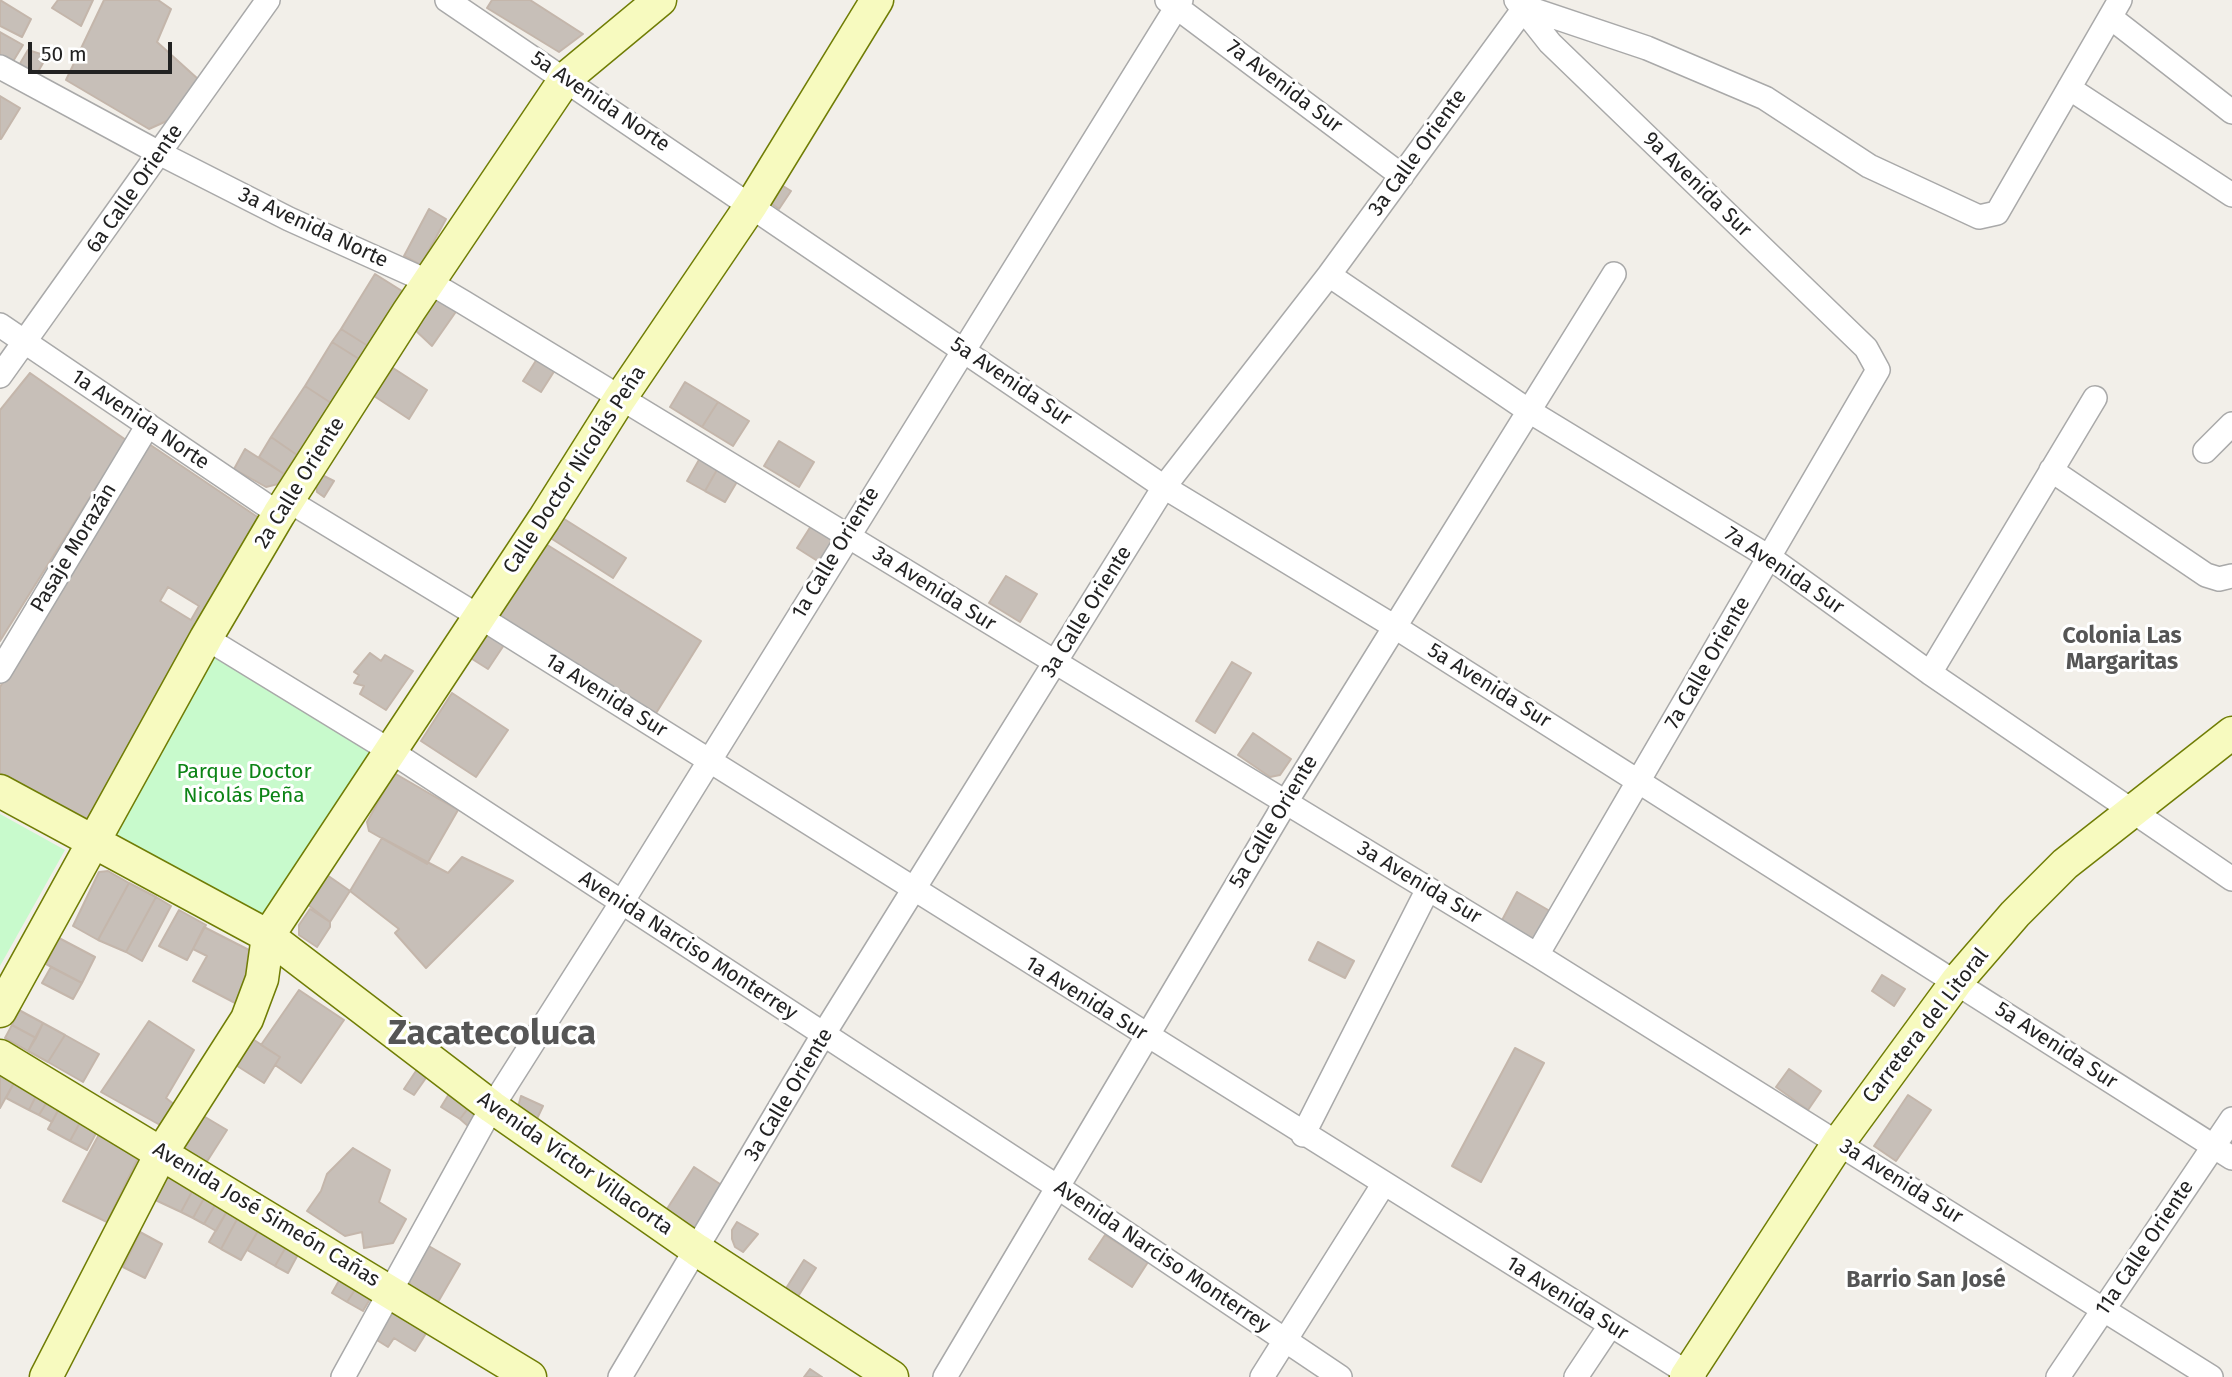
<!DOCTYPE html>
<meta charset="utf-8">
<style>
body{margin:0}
#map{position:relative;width:2232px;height:1377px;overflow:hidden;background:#f2efe9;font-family:"Fira Sans",sans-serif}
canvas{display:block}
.scale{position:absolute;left:28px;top:42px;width:144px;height:32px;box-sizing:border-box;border:4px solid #222;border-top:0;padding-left:9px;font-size:21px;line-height:24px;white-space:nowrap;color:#222;-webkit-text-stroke:5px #fff;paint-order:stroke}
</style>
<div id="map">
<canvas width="2232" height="1377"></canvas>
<div class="scale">50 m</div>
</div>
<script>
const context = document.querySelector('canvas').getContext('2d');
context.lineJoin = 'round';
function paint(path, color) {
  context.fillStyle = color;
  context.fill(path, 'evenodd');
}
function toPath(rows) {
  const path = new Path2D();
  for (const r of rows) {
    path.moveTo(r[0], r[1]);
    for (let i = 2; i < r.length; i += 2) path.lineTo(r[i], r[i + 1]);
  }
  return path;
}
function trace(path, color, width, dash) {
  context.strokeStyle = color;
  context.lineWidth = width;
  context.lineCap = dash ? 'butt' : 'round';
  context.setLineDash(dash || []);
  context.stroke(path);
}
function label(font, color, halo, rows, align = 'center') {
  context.font = font + ' "Fira Sans",sans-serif';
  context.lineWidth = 6;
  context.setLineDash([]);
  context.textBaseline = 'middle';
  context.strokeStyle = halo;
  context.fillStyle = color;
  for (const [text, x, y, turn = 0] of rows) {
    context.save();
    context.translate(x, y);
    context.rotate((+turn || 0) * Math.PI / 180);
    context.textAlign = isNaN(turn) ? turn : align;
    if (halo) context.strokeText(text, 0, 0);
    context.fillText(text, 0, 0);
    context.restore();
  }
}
paint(toPath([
 [213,656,374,755,264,919,112,834],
 [0,814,65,850,0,966]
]), '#c8facc');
const building = toPath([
 [0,0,31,19,22,37,0,26,0,0],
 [58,0,93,0,81,26,52,8,58,0],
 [104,0,158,0,171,9,157,42,198,79,169,120,149,129,66,80,104,0],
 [492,0,530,0,583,34,559,52,487,8,492,0],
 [0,32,23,45,12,63,0,57,0,32],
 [28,50,47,56,35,77,18,67,28,50],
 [0,96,20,108,1,139,0,139,0,96],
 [775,181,791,191,779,209,768,201,775,181],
 [429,209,446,219,421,265,404,256,429,209],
 [375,274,402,291,368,346,341,329,375,274],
 [436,297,462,303,432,346,413,328,436,297],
 [341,329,368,346,359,359,332,342,341,329],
 [332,342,359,359,331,403,305,386,332,342],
 [537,359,555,370,541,392,523,381,537,359],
 [393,368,427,390,409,419,374,396,393,368],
 [30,373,126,440,0,641,0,410,30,373],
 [685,382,718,402,702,427,670,407,685,382],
 [305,386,331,403,297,455,271,437,305,386],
 [718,402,749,421,733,446,702,427,718,402],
 [271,437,297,455,284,474,259,457,271,437],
 [779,441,814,462,799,487,764,466,779,441],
 [149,444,262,520,88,821,0,775,0,687,149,444],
 [245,449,284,474,278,484,266,487,234,469,245,449],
 [700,458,718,468,705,491,687,481,700,458],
 [718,468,738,480,725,502,705,491,718,468],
 [322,475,334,481,324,497,317,492,316,484,322,475],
 [561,517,626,558,613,578,549,537,561,517],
 [811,526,841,544,827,567,797,548,811,526],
 [541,541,701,641,653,718,494,618,541,541],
 [1006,576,1037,594,1020,622,989,603,1006,576],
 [168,587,199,606,191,620,160,601,168,587],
 [492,636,504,645,488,669,469,657,483,637,492,636],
 [370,653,381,661,385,655,413,671,386,710,360,694,364,686,354,683,359,675,354,672,370,653],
 [1232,662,1251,673,1215,733,1196,721,1232,662],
 [452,693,508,730,476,777,421,741,452,693],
 [1253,733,1291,759,1280,775,1270,777,1238,755,1253,733],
 [394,773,458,810,427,864,369,831,367,822,394,773],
 [382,838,448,873,462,857,513,881,426,968,395,933,399,929,350,891,382,838],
 [108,871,129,883,98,940,73,926,99,872,108,871],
 [327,875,350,891,330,922,307,904,327,875],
 [129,883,156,897,126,952,98,940,129,883],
 [1517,892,1555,914,1538,945,1500,924,1517,892],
 [156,897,171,906,142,961,126,952,156,897],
 [310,909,330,922,330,927,317,947,299,935,299,925,310,909],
 [179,910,206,925,187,960,159,946,179,910],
 [204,927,249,950,243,994,237,1004,193,981,207,956,193,949,204,927],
 [59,938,95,957,82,983,46,964,59,938],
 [1318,942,1354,961,1345,978,1309,960,1318,942],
 [51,967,82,983,73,999,42,983,51,967],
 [1882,975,1905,989,1894,1006,1872,991,1882,975],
 [299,990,344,1020,301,1083,275,1065,280,1057,261,1045,299,990],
 [19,1010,43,1023,36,1038,12,1025,19,1010],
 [149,1021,194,1050,166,1098,175,1105,160,1125,101,1092,149,1021],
 [43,1023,65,1035,48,1062,28,1051,43,1023],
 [12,1025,36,1038,28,1051,5,1038,12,1025],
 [65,1035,99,1054,83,1082,48,1062,65,1035],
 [248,1036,280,1057,264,1083,231,1062,248,1036],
 [1515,1048,1544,1063,1481,1182,1452,1166,1515,1048],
 [418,1068,428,1075,414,1095,404,1089,418,1068],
 [1789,1069,1821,1091,1808,1110,1776,1087,1789,1069],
 [0,1070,16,1079,0,1108,0,1070],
 [16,1079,39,1090,29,1110,6,1098,16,1079],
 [39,1090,50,1097,39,1115,29,1110,39,1090],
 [449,1094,469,1107,460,1119,441,1107,449,1094],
 [1908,1095,1931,1110,1896,1161,1874,1146,1908,1095],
 [521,1096,543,1106,534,1125,518,1107,521,1096],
 [50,1097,62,1103,52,1122,39,1115,50,1097],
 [62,1103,84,1115,70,1141,48,1129,62,1103],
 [469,1107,475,1114,468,1126,460,1119,469,1107],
 [200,1114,227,1130,206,1163,180,1147,200,1114],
 [84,1115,101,1124,87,1150,70,1141,84,1115],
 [102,1129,142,1150,107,1222,63,1201,102,1129],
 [353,1148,390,1170,379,1202,406,1219,393,1243,364,1248,362,1232,345,1236,307,1211,321,1191,327,1174,353,1148],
 [694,1167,723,1186,695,1230,665,1212,694,1167],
 [165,1172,195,1186,181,1212,151,1198,165,1172],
 [195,1186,207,1193,193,1218,181,1212,195,1186],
 [207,1193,218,1200,204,1224,193,1218,207,1193],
 [218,1200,230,1206,216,1231,204,1224,218,1200],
 [230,1206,241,1212,221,1249,209,1242,230,1206],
 [241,1212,262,1224,241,1260,221,1249,241,1212],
 [737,1222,758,1234,743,1252,735,1247,732,1239,732,1230,737,1222],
 [262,1224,290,1240,275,1266,247,1250,262,1224],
 [140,1232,162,1244,145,1278,123,1267,140,1232],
 [1105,1235,1148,1262,1132,1287,1089,1259,1105,1235],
 [290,1240,302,1247,288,1273,275,1266,290,1240],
 [427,1245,460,1264,438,1302,411,1286,408,1276,427,1245],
 [804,1260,816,1268,797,1298,785,1290,804,1260],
 [344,1272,360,1282,347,1302,332,1293,344,1272],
 [360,1282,373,1294,363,1311,347,1302,360,1282],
 [392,1304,430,1327,415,1351,394,1338,388,1347,372,1337,392,1304],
 [810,1369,822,1377,804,1377,810,1369]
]);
paint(building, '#c7bfb8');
trace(building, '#c4b6ab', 2);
const street = toPath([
 [447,0,1164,487,1395,627,2232,1158],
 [1167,0,1402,176],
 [1516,0,1550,43,1866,348,1878,370,1537,955],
 [1525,7,1647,48,1765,98,1869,166,1979,217,1997,213,2120,0],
 [2110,17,2232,112],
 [0,67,161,154,289,219,429,282,463,302,1537,955,2211,1377],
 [2069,88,2232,195],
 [1329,275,1529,411,1769,557,1930,673,2232,879],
 [0,325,279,514],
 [0,376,268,0],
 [2205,451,2232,424],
 [2051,470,2206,575,2219,579,2232,576],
 [289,501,480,617,1694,1377],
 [206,638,389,750,1059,1188,1340,1377],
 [0,671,148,425],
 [1930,673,2095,398],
 [1303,1135,1428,889],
 [343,1377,492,1107,622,902,1181,0],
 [620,1377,823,1035,1164,487,1329,275,1525,7],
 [945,1377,1286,802,1614,274],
 [1262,1377,1383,1185],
 [1576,1377,1610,1326],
 [2058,1377,2232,1119]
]);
const secondary = toPath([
 [0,791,268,936,492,1107,697,1250,892,1377],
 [0,1011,206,638,279,514,409,311,566,78,660,0],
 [0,1056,530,1377],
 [46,1377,162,1152,247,1019,262,979,268,936,544,519,619,400,752,204,877,0],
 [1686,1377,1839,1142,1957,981,2015,914,2065,864,2232,733]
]);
trace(street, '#a9a9a9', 26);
trace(secondary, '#707d05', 35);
trace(street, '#fff', 23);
trace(secondary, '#f7fabf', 32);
label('21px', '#222', '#fff', [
 ["7a Avenida Sur",1284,87,37],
 ["5a Avenida Norte",600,102,34],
 ["3a Calle Oriente",1418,153,-54],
 ["9a Avenida Sur",1697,185,44],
 ["6a Calle Oriente",135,189,-55],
 ["3a Avenida Norte",313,228,25],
 ["5a Avenida Sur",1011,382,34],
 ["1a Avenida Norte",140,420,34],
 ["Calle Doctor Nicolás Peña",575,470,-57],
 ["2a Calle Oriente",300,483,-58],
 ["Pasaje Morazán",74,548,-59],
 ["1a Calle Oriente",836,553,-59],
 ["7a Avenida Sur",1784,571,34],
 ["3a Avenida Sur",934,589,32],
 ["3a Calle Oriente",1087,612,-58],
 ["7a Calle Oriente",1708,663,-60],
 ["5a Avenida Sur",1489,686,32],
 ["1a Avenida Sur",606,696,32],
 ["5a Calle Oriente",1274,822,-59],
 ["3a Avenida Sur",1419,883,31],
 ["Avenida Narciso Monterrey",688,946,33],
 ["1a Avenida Sur",1086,999,32],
 ["Carretera del Litoral",1926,1026,-52],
 ["5a Avenida Sur",2056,1046,33],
 ["3a Calle Oriente",789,1095,-59],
 ["Avenida Víctor Villacorta",575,1164,35],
 ["3a Avenida Sur",1901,1182,32],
 ["Avenida José Simeón Cañas",266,1215,31],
 ["11a Calle Oriente",2145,1248,-56],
 ["Avenida Narciso Monterrey",1162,1257,34],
 ["1a Avenida Sur",1567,1299,32]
]);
label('21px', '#0c8416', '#fff', [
 ["Parque Doctor",244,772],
 ["Nicolás Peña",244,796]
]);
label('bold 23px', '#555', '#fff', [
 ["Colonia Las",2122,637],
 ["Margaritas",2122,663],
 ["Barrio San José",1926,1281]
]);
label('bold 35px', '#555', '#fff', [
 ["Zacatecoluca",492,1034]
]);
</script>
